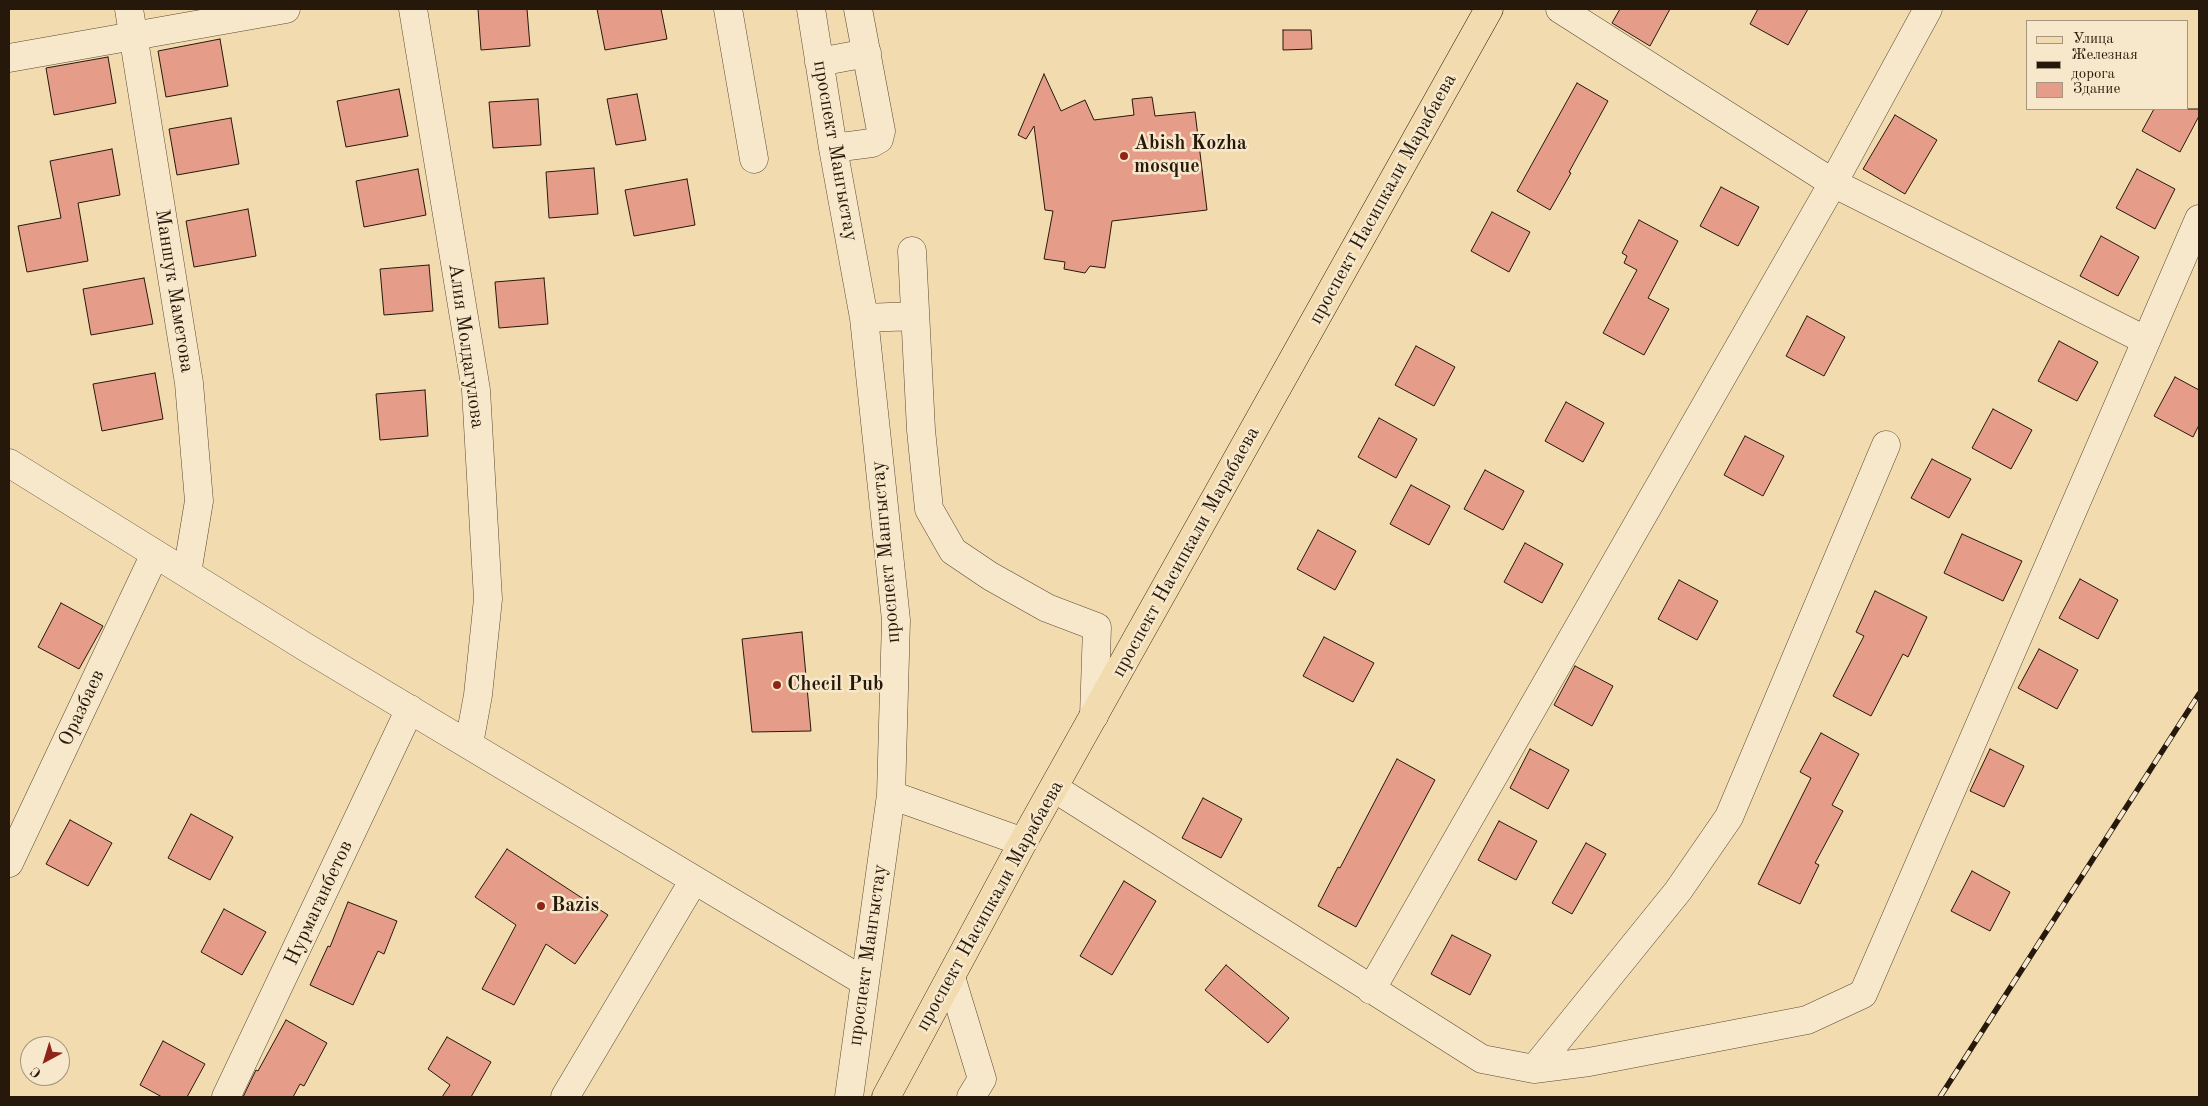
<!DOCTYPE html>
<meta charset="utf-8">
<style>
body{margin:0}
#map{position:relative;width:2208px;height:1106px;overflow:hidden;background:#f2dbaf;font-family:"Old Standard TT",serif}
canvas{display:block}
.frame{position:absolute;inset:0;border:10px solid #26180a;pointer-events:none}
.legend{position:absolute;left:2026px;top:20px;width:162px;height:90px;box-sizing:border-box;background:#f7e8cb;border:1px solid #a3957e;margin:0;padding:6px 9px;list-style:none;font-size:15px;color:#26180a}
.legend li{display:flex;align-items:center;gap:10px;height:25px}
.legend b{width:25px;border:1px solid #a3957e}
.north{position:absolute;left:20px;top:1036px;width:50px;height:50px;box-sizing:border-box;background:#f7e8cb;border:1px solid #a3957e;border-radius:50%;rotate:219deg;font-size:14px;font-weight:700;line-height:20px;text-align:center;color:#26180a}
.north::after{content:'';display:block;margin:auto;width:18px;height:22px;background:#8f2418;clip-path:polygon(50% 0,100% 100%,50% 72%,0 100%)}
</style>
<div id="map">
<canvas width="2208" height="1106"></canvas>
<div class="frame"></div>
<ul class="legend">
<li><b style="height:6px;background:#f2dbaf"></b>Улица</li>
<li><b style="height:6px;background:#26180a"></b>Железная дорога</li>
<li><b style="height:14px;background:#e59d8a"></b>Здание</li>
</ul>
<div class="north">С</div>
</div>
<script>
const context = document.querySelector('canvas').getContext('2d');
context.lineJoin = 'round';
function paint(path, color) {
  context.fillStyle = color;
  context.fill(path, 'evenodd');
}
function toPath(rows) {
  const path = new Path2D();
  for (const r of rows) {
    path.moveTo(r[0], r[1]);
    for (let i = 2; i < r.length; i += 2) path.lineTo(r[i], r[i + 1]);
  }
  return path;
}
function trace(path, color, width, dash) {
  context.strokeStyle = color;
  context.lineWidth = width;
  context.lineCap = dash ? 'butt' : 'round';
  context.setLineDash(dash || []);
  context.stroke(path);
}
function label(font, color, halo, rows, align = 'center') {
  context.font = font + ' "Old Standard TT",serif';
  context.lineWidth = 5;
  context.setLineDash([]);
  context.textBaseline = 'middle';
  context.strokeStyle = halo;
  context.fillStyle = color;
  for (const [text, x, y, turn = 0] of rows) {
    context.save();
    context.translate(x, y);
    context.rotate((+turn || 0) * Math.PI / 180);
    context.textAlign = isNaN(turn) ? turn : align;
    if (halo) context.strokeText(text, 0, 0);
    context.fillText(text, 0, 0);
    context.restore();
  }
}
const building = toPath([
 [478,9,527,9,530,46,481,50,478,9],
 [597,9,661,9,667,39,605,50,597,9],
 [1620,9,1670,9,1650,46,1612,23,1620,9],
 [1758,9,1808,9,1788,45,1750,24,1758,9],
 [1283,30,1311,30,1312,49,1283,50,1283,30],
 [220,39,228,86,166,97,158,51,220,39],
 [108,57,116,103,54,115,46,68,108,57],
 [1044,74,1061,111,1085,100,1094,120,1134,115,1132,99,1152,97,1155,116,1195,112,1207,210,1112,221,1105,268,1090,266,1085,273,1064,269,1065,262,1044,259,1053,211,1045,210,1034,126,1026,139,1018,135,1044,74],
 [1577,83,1608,101,1569,172,1571,173,1550,210,1517,191,1577,83],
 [399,89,408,136,346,147,337,101,399,89],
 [637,94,646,140,616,145,607,99,637,94],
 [538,99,541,145,493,148,489,102,538,99],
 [2154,109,2199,109,2199,116,2180,152,2142,131,2154,109],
 [1895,115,1937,140,1905,194,1863,169,1895,115],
 [231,118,239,164,177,175,169,129,231,118],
 [112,149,120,195,78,203,88,261,27,272,18,226,61,218,50,161,112,149],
 [594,168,598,214,549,218,546,172,594,168],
 [418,169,426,215,364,227,356,181,418,169],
 [2137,169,2175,189,2155,229,2116,208,2137,169],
 [687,179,695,225,634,236,625,190,687,179],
 [1721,187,1759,207,1738,246,1700,226,1721,187],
 [248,209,256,256,194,267,186,221,248,209],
 [1492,212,1530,232,1509,272,1471,251,1492,212],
 [1639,220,1678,241,1648,298,1669,309,1644,355,1603,333,1637,270,1624,263,1627,256,1622,253,1639,220],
 [2101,236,2139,257,2118,296,2080,276,2101,236],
 [429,265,433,311,384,315,380,269,429,265],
 [144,278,153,324,91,335,83,289,144,278],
 [544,278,548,324,499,328,495,282,544,278],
 [1807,316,1845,337,1824,376,1786,356,1807,316],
 [2059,341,2098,362,2077,401,2038,381,2059,341],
 [1416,346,1455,367,1434,406,1395,385,1416,346],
 [155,373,163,419,102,431,93,384,155,373],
 [2175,377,2199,390,2199,425,2193,437,2154,416,2175,377],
 [425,390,428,436,380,440,376,394,425,390],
 [1566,402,1604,423,1583,462,1545,441,1566,402],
 [1993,409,2032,430,2011,469,1972,448,1993,409],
 [1379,418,1417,439,1396,478,1358,457,1379,418],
 [1745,436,1784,456,1763,496,1724,475,1745,436],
 [1932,459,1971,479,1949,518,1911,498,1932,459],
 [1485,470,1524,491,1503,530,1464,509,1485,470],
 [1411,485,1450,506,1429,545,1390,524,1411,485],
 [1318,530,1356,551,1335,590,1297,569,1318,530],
 [1962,534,2022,561,2003,601,1944,573,1962,534],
 [1525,543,1563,564,1542,603,1504,582,1525,543],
 [2080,579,2118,600,2098,639,2059,618,2080,579],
 [1679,580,1718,601,1697,640,1658,619,1679,580],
 [1875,591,1927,617,1908,657,1903,654,1871,716,1833,696,1864,636,1856,632,1875,591],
 [61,603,103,626,79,669,38,647,61,603],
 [802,632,811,731,752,732,742,639,802,632],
 [1324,637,1374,663,1353,702,1303,676,1324,637],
 [2039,649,2078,670,2057,709,2018,688,2039,649],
 [1575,666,1613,686,1592,726,1554,705,1575,666],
 [1821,733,1859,754,1832,805,1843,811,1815,863,1819,865,1800,904,1758,884,1811,778,1800,772,1821,733],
 [1530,749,1569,770,1548,809,1510,788,1530,749],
 [1990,749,2024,766,2004,807,1970,791,1990,749],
 [1397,759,1435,780,1356,927,1318,906,1338,867,1340,868,1397,759],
 [1203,798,1242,819,1221,858,1182,838,1203,798],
 [191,814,233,837,210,880,168,858,191,814],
 [70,820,112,843,88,886,46,864,70,820],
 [1499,821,1537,841,1516,880,1478,860,1499,821],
 [1586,843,1606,854,1572,914,1552,903,1586,843],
 [507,849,608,915,575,964,546,944,514,1005,482,989,516,925,475,897,507,849],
 [1972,871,2010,892,1990,931,1951,911,1972,871],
 [1124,881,1156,901,1112,975,1080,956,1124,881],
 [348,902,397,921,384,954,378,951,353,1005,310,985,328,946,330,947,348,902],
 [224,909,266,932,242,975,201,952,224,909],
 [1452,935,1491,955,1470,995,1431,974,1452,935],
 [1226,965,1289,1018,1268,1043,1205,990,1226,965],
 [286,1020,327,1043,304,1086,300,1084,293,1097,243,1097,256,1070,258,1071,286,1020],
 [447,1037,491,1062,471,1097,442,1097,450,1085,428,1069,447,1037],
 [163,1041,205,1064,187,1097,162,1097,140,1085,163,1041]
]);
paint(building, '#e59d8a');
trace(building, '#26180a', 1);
const minor = toPath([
 [129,9,189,383,199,501,187,573],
 [413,9,476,390,488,599,478,695,469,744],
 [728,9,754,159],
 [811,9,833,148,864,318,896,620,891,795,849,1097],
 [1560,9,1833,183,2145,340],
 [9,58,286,9],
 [819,62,867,53],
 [833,148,872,143,879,139,881,131,858,9],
 [912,251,921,430,929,509,953,551,990,576,1047,608,1097,627,1094,716],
 [864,318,915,316],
 [9,463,307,648,865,982],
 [1054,788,1482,1059,1534,1069,1589,1062,1807,1020,1863,994,2199,219],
 [891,795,1023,842],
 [9,863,155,554],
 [951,977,982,1079,971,1097],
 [1371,990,1833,183,1928,9],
 [1534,1069,1678,891,1729,817,1886,445],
 [226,1097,410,709],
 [565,1097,694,880]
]);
const major = toPath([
 [886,1097,1023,842,1489,9]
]);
trace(minor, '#594933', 29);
trace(major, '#26180a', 29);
trace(minor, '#f7e8cb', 28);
trace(major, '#f2dbaf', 28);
const rail = toPath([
 [1940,1097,2199,694]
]);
trace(rail, '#26180a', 5.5);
trace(rail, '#f7e8cb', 4, [11]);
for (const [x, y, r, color] of [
 [1124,156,5,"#8f2418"],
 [777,685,5,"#8f2418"],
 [541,906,5,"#8f2418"]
]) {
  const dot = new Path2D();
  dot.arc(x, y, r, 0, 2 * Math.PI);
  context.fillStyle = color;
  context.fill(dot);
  trace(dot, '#f7e8cb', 2);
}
label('bold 20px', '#26180a', '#f7e8cb', [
 ["Abish Kozha",1134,144],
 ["mosque",1134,167],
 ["Checil Pub",787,685],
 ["Bazis",551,906]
], 'left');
label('20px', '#26180a', '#f7e8cb', [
 ["проспект Мангыстау",835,151,80],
 ["проспект Насипкали Марабаева",1383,199,-61],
 ["Маншук Маметова",174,291,81],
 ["Алия Молдагулова",466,346,82],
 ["проспект Мангыстау",886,552,-95],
 ["проспект Насипкали Марабаева",1186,552,-61],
 ["Оразбаев",82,708,-65],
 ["Нурмаганбетов",319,903,-65],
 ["проспект Насипкали Марабаева",990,906,-61],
 ["проспект Мангыстау",868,955,-82]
]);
</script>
